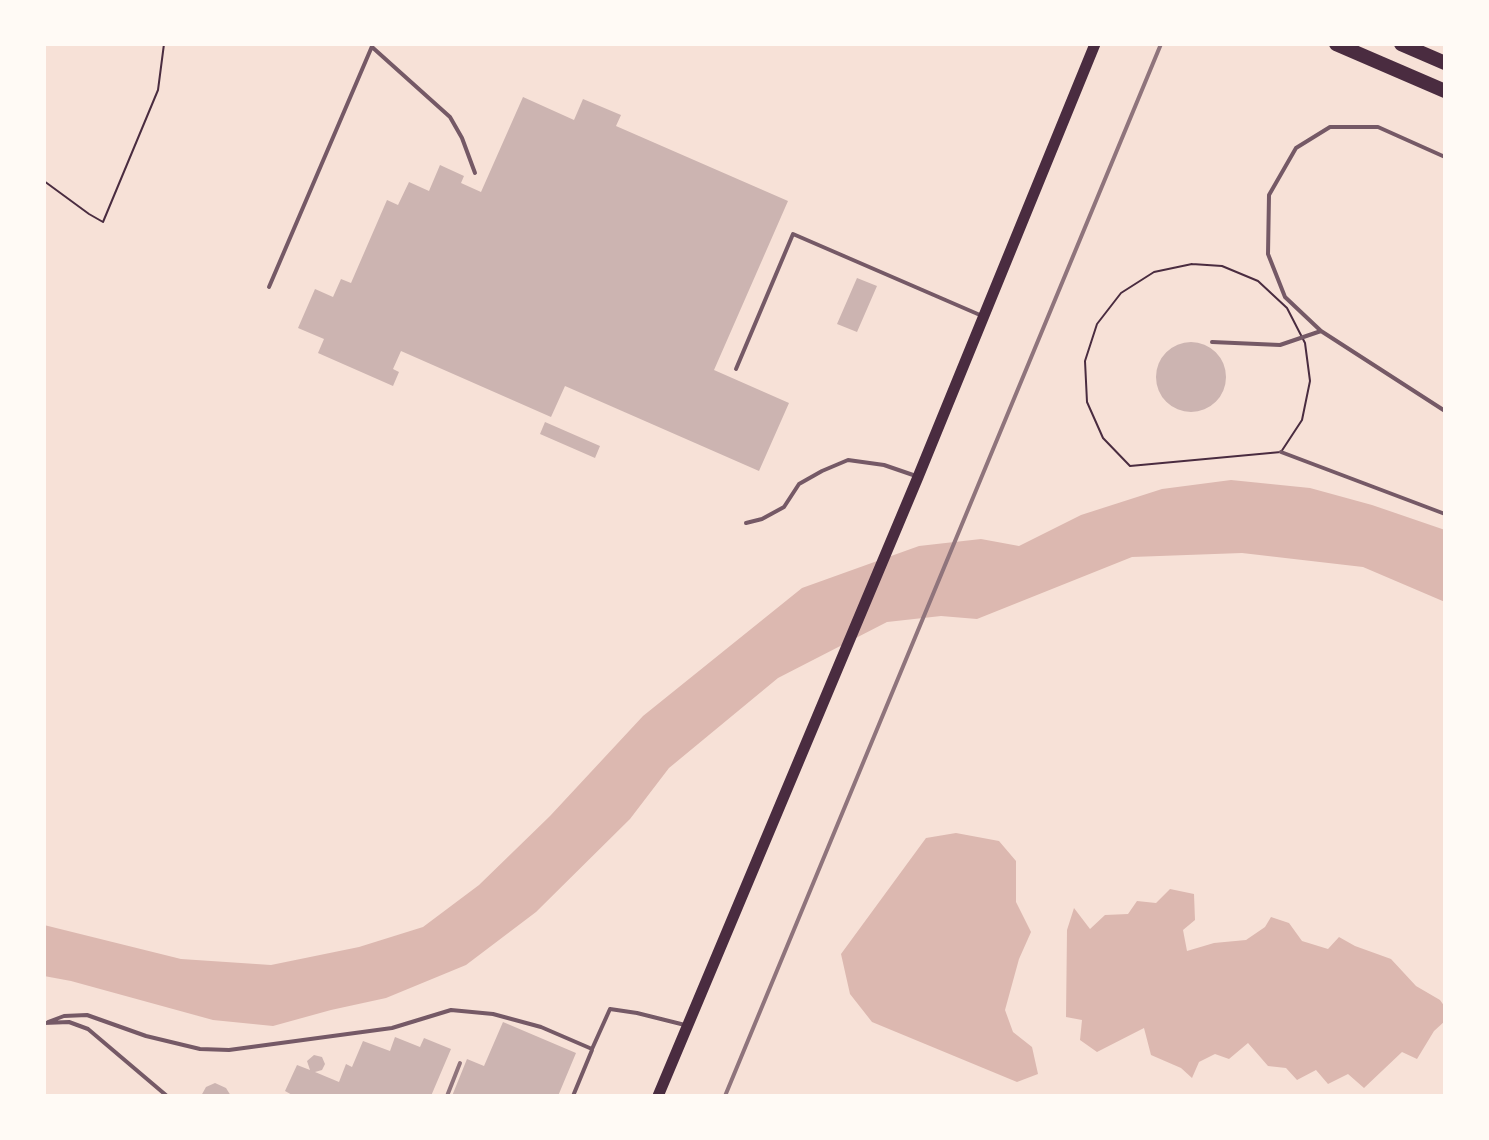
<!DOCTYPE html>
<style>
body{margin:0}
#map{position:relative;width:1489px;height:1140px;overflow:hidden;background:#f7e1d7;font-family:Lato,sans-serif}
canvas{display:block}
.frame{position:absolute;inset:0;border:46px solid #fffaf5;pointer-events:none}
</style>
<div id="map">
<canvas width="1489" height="1140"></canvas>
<div class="frame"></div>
</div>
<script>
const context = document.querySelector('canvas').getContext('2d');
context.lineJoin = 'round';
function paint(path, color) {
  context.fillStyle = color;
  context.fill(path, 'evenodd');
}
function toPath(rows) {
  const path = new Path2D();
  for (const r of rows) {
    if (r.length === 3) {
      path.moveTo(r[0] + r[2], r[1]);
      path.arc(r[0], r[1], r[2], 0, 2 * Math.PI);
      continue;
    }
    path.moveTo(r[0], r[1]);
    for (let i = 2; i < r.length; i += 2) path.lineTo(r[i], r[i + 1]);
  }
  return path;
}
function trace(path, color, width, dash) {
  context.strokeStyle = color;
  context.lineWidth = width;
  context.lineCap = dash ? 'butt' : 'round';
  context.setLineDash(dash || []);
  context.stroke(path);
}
paint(toPath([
 [1231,480,1310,488,1372,505,1445,530,1445,602,1363,567,1242,553,1132,557,977,619,941,616,887,622,778,678,669,768,630,819,536,912,466,965,386,998,331,1010,273,1026,213,1020,71,981,44,976,44,925,181,959,271,965,359,947,423,927,479,885,550,816,643,716,802,588,919,546,981,539,1019,546,1081,515,1162,489],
 [956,833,999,841,1016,861,1016,902,1031,932,1019,959,1005,1010,1013,1032,1032,1047,1038,1074,1017,1082,872,1022,850,994,841,954,926,838],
 [1170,889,1194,894,1195,920,1183,930,1187,951,1214,943,1246,940,1265,927,1271,917,1289,923,1302,941,1328,949,1339,937,1355,946,1391,959,1416,986,1440,1000,1445,1007,1445,1021,1434,1031,1417,1059,1402,1052,1364,1088,1348,1074,1328,1084,1316,1070,1297,1080,1286,1068,1268,1066,1248,1043,1229,1059,1215,1054,1199,1062,1192,1078,1181,1068,1151,1055,1144,1028,1097,1052,1080,1040,1082,1020,1066,1017,1067,930,1074,908,1090,929,1105,915,1128,914,1137,901,1156,903]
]), '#dcb8b0');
paint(toPath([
 [523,97,574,120,583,99,621,115,616,126,788,201,714,370,789,403,759,471,565,386,551,417,401,351,393,369,399,372,393,386,318,353,324,339,298,328,315,289,333,297,341,279,351,283,387,200,398,205,409,182,429,191,440,165,464,176,461,183,481,192],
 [857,278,877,286,857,332,837,324],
 [1191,377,35],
 [545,422,600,446,595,458,540,434],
 [503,1022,576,1053,558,1096,452,1096,467,1059,484,1066],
 [395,1037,420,1047,424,1038,451,1049,431,1096,294,1096,285,1091,297,1065,310,1070,307,1061,314,1055,322,1057,325,1064,322,1070,315,1072,339,1082,346,1064,352,1067,363,1041,390,1051],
 [215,1083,226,1088,231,1096,201,1096,206,1087]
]), '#ccb4b1');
trace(toPath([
 [44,181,89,214,103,222,158,90,164,44],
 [1192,264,1222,266,1258,281,1287,308,1305,343,1310,381,1302,420,1281,452,1130,466,1103,438,1087,402,1085,361,1097,324,1121,293,1154,272,1192,264]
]), '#4a2c40', 2);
trace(toPath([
 [372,47,450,117,462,138,475,173],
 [1445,157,1378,127,1330,127,1296,148,1269,195,1268,254,1285,297,1321,331,1445,411],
 [269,287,373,44],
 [1212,342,1280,345,1321,331],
 [736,369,793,234,980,315],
 [1281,452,1445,514],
 [746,523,762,519,784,507,799,484,822,471,848,460,884,465,916,476],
 [48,1022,64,1016,87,1015,146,1036,200,1049,229,1050,392,1028,451,1010,493,1014,541,1027,592,1049,610,1009,637,1013,685,1025],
 [44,1023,69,1022,88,1029,167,1096],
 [573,1096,592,1050]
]), '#755966', 4);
trace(toPath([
 [658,1096,918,477,1095,44]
]), '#4a2c40', 11);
trace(toPath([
 [1336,44,1445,91],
 [1401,44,1445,63]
]), '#4a2c40', 14);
trace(toPath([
 [447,1096,460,1063],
 [725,1096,1161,44]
]), '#8f747c', 4);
</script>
